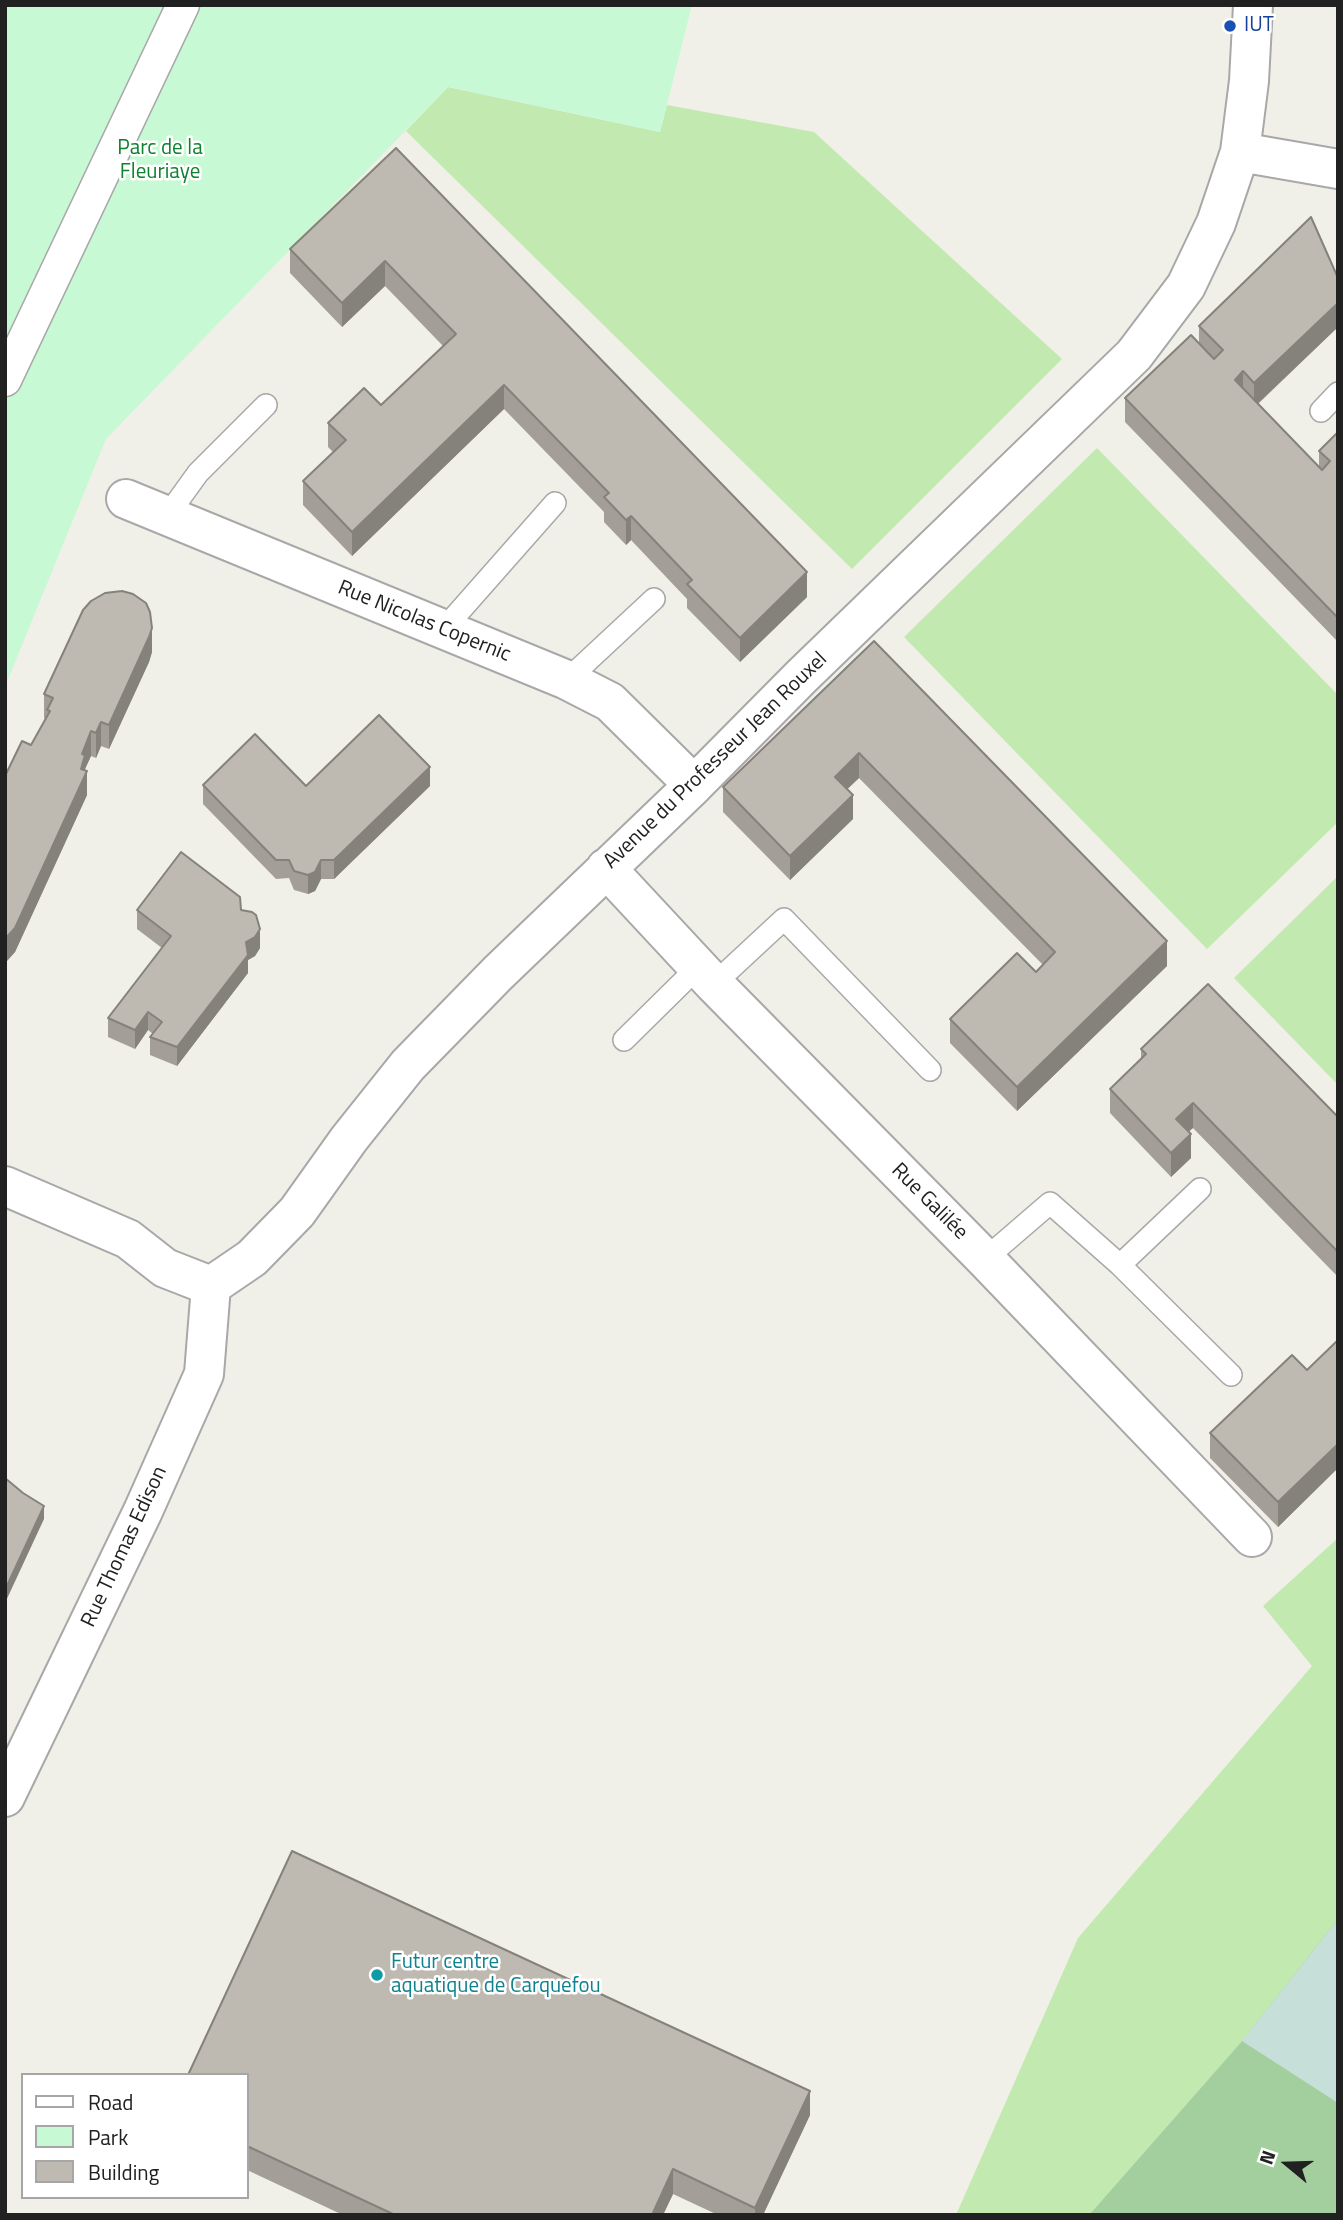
<!DOCTYPE html>
<meta charset="utf-8">
<style>
body{margin:0}
#map{position:relative;width:1343px;height:2220px;overflow:hidden;background:#f1f0e8;font-family:"Titillium Web",sans-serif}
canvas{display:block}
.frame{position:absolute;inset:0;border:7px solid #212121;pointer-events:none}
.legend{position:absolute;left:21px;top:2073px;width:228px;height:126px;box-sizing:border-box;background:#fff;border:2px solid #a6a6a6;margin:0;padding:9px 12px;list-style:none;font-size:21px;color:#212121}
.legend li{display:flex;align-items:center;gap:14px;height:35px}
.legend b{width:35px;border:2px solid #a6a6a6}
.north{position:absolute;left:1252px;top:2129px;width:70px;height:70px;-webkit-text-stroke:5px #fff;paint-order:stroke;rotate:289deg;font-size:19px;font-weight:700;line-height:28px;text-align:center;color:#212121}
.north::after{content:'';display:block;margin:auto;width:24px;height:32px;background:#212121;clip-path:polygon(50% 0,100% 100%,50% 72%,0 100%)}
</style>
<div id="map">
<canvas width="1343" height="2220"></canvas>
<div class="frame"></div>
<ul class="legend">
<li><b style="height:9px;background:#fff"></b>Road</li>
<li><b style="height:19px;background:#c8f9d5"></b>Park</li>
<li><b style="height:19px;background:#beb9b1"></b>Building</li>
</ul>
<div class="north">N</div>
</div>
<script>
const context = document.querySelector('canvas').getContext('2d');
context.lineJoin = 'round';
function paint(path, color) {
  context.fillStyle = color;
  context.fill(path, 'evenodd');
}
function toPath(rows) {
  const path = new Path2D();
  for (const r of rows) {
    path.moveTo(r[0], r[1]);
    for (let i = 2; i < r.length; i += 2) path.lineTo(r[i], r[i + 1]);
  }
  return path;
}
function trace(path, color, width, dash) {
  context.strokeStyle = color;
  context.lineWidth = width;
  context.lineCap = dash ? 'butt' : 'round';
  context.setLineDash(dash || []);
  context.stroke(path);
}
function label(font, color, halo, rows, align = 'center') {
  context.font = font + ' "Titillium Web",sans-serif';
  context.lineWidth = 5;
  context.setLineDash([]);
  context.textBaseline = 'middle';
  context.strokeStyle = halo;
  context.fillStyle = color;
  for (const [text, x, y, turn = 0] of rows) {
    context.save();
    context.translate(x, y);
    context.rotate((+turn || 0) * Math.PI / 180);
    context.textAlign = isNaN(turn) ? turn : align;
    if (halo) context.strokeText(text, 0, 0);
    context.fillText(text, 0, 0);
    context.restore();
  }
}
paint(toPath([
 [448,87,660,132,667,105,814,132,1062,359,852,569,406,131],
 [1097,448,1338,695,1338,822,1207,949,904,637],
 [1338,876,1338,1085,1234,978],
 [1338,1538,1338,1919,1336,1923,1242,2041,1089,2215,956,2215,1078,1938,1312,1666,1263,1606]
]), '#c1e9b0');
paint(toPath([
 [1338,1919,1338,2215,1089,2215,1242,2041]
]), '#a3cf9e');
paint(toPath([
 [1338,1919,1338,2103,1242,2041]
]), '#c6dfd8');
paint(toPath([
 [5,5,692,5,660,132,448,87,106,439,5,687]
]), '#c8f9d5');
const service = toPath([
 [1321,411,1338,393],
 [167,516,198,473,266,405],
 [443,630,555,503],
 [567,680,654,599],
 [714,984,784,919,930,1070],
 [624,1040,698,967],
 [985,1259,1050,1203,1120,1265,1231,1375],
 [1120,1265,1200,1189]
]);
const pedestrian = toPath([
 [5,380,183,5]
]);
const minor = toPath([
 [1240,152,1338,169],
 [126,499,567,680,610,702,694,785],
 [606,868,714,984,985,1259,1252,1537],
 [5,1186,128,1239,165,1268,211,1286,252,1258,297,1212,349,1139,408,1065,498,973,694,785,801,677,1134,355,1186,286,1216,223,1240,152,1249,81,1253,5],
 [5,1797,143,1511,204,1374,211,1286]
]);
trace(service, '#a8a8a8', 24);
trace(pedestrian, '#a8a8a8', 35);
trace(minor, '#a8a8a8', 42);
trace(service, '#fff', 21);
trace(pedestrian, '#fff', 32);
trace(minor, '#fff', 38);
paint(toPath([
 [396,148,807,597,740,662,687,608,687,599,631,540,626,545,604,522,604,512,504,409,352,556,303,505,303,481,333,452,328,447,328,423,381,405,443,346,385,286,342,327,290,273,290,249],
 [1338,278,1338,327,1258,404,1319,466,1319,451,1338,432,1338,642,1125,422,1125,398,1199,344,1199,326],
 [874,641,1167,966,1017,1111,950,1043,950,1019,1036,972,1043,965,859,778,847,789,853,819,790,880,723,812,723,787],
 [152,652,149,662,109,749,101,746,96,758,91,756,85,769,87,795,15,952,7,961,31,745,46,719,44,718,44,694],
 [203,785,306,786,430,786,334,879,321,879,315,891,308,894,294,890,289,878,276,879,203,804],
 [137,910,241,910,260,948,255,956,248,960,248,973,177,1066,150,1055,150,1037,153,1034,148,1030,135,1049,108,1037,108,1018,162,948,137,929],
 [1141,1049,1338,1117,1338,1277,1193,1128,1188,1131,1191,1158,1171,1177,1110,1113,1110,1089,1141,1059],
 [1338,1340,1338,1468,1278,1527,1210,1458,1210,1433,1307,1370],
 [247,2075,810,2115,763,2215,718,2215,673,2194,663,2215,343,2215,247,2170]
]), '#a39f98');
paint(toPath([
 [385,261,385,286,342,327,342,303],
 [1338,303,1338,327,1254,407,1254,383],
 [1243,371,1243,395,1235,380],
 [504,385,504,409,352,556,352,532],
 [631,516,631,540,626,545,626,520],
 [807,572,807,597,740,662,740,638],
 [152,628,152,652,149,662,109,749,109,725],
 [101,722,101,746,96,758,96,733],
 [91,731,91,756,85,769,85,774,87,771,87,795,15,952,5,963,5,939],
 [859,753,859,778,835,801,835,777],
 [430,767,430,786,334,879,334,860],
 [853,795,853,819,790,880,790,856],
 [321,860,321,879,315,891,308,894,308,875],
 [260,929,260,948,255,956,248,960,248,973,177,1066,177,1047,246,942],
 [1167,941,1167,966,1017,1111,1017,1087],
 [148,1012,148,1030,135,1049,135,1030],
 [1193,1103,1193,1128,1176,1143,1176,1119],
 [1191,1134,1191,1158,1171,1177,1171,1153],
 [1338,1444,1338,1468,1278,1527,1278,1502],
 [44,1506,44,1519,5,1603,5,1590],
 [810,2091,810,2115,763,2215,755,2215,755,2208],
 [673,2169,673,2194,663,2215,652,2215]
]), '#85827c');
const building = toPath([
 [396,148,807,572,740,638,687,584,692,580,631,516,626,520,604,497,609,493,504,385,352,532,303,481,346,440,328,423,364,388,381,405,456,334,385,261,342,303,290,249,396,148],
 [1311,217,1338,278,1338,303,1254,383,1243,371,1235,380,1322,470,1330,461,1319,451,1338,432,1338,618,1125,398,1191,335,1214,359,1223,350,1199,326,1311,217],
 [122,591,133,594,146,603,150,612,152,628,149,637,109,725,101,722,96,733,91,731,82,754,85,755,81,769,87,771,15,928,5,939,5,776,22,741,31,745,50,711,47,710,53,698,44,694,83,610,91,601,105,593,122,591],
 [874,641,1167,941,1017,1087,950,1019,1017,953,1036,972,1055,952,859,753,835,777,853,795,790,856,723,787,874,641],
 [379,715,430,767,334,860,321,860,315,872,308,875,294,871,289,860,276,860,203,785,255,734,306,786,379,715],
 [181,852,240,897,241,910,252,912,256,915,260,929,255,937,246,942,248,955,177,1047,150,1037,162,1022,148,1012,135,1030,108,1018,171,936,137,910,181,852],
 [1208,984,1338,1117,1338,1252,1193,1103,1176,1119,1191,1134,1171,1153,1110,1089,1146,1054,1141,1049,1208,984],
 [1338,1340,1338,1444,1278,1502,1210,1433,1292,1355,1307,1370,1338,1340],
 [5,1478,23,1493,44,1506,5,1590,5,1478],
 [292,1851,810,2091,755,2208,673,2169,652,2215,395,2215,247,2146,247,2075,188,2075,292,1851]
]);
paint(building, '#beb9b1');
trace(building, '#85827c', 2);
for (const [x, y, r, color] of [
 [1230,26,7,"#1a4fb4"],
 [377,1975,7,"#0f9aa8"]
]) {
  const dot = new Path2D();
  dot.arc(x, y, r, 0, 2 * Math.PI);
  context.fillStyle = color;
  context.fill(dot);
  trace(dot, '#fff', 2.5);
}
label('21px', '#164399', '#fff', [
 ["IUT",1244,26]
], 'left');
label('21px', '#0f802f', '#fff', [
 ["Parc de la",160,149],
 ["Fleuriaye",160,173]
]);
label('21px', '#212121', '#fff', [
 ["Rue Nicolas Copernic",424,622,22],
 ["Avenue du Professeur Jean Rouxel",716,761,-44],
 ["Rue Galilée",929,1202,45],
 ["Rue Thomas Edison",125,1547,-65]
]);
label('21px', '#0d838f', '#fff', [
 ["Futur centre",391,1963],
 ["aquatique de Carquefou",391,1987]
], 'left');
</script>
